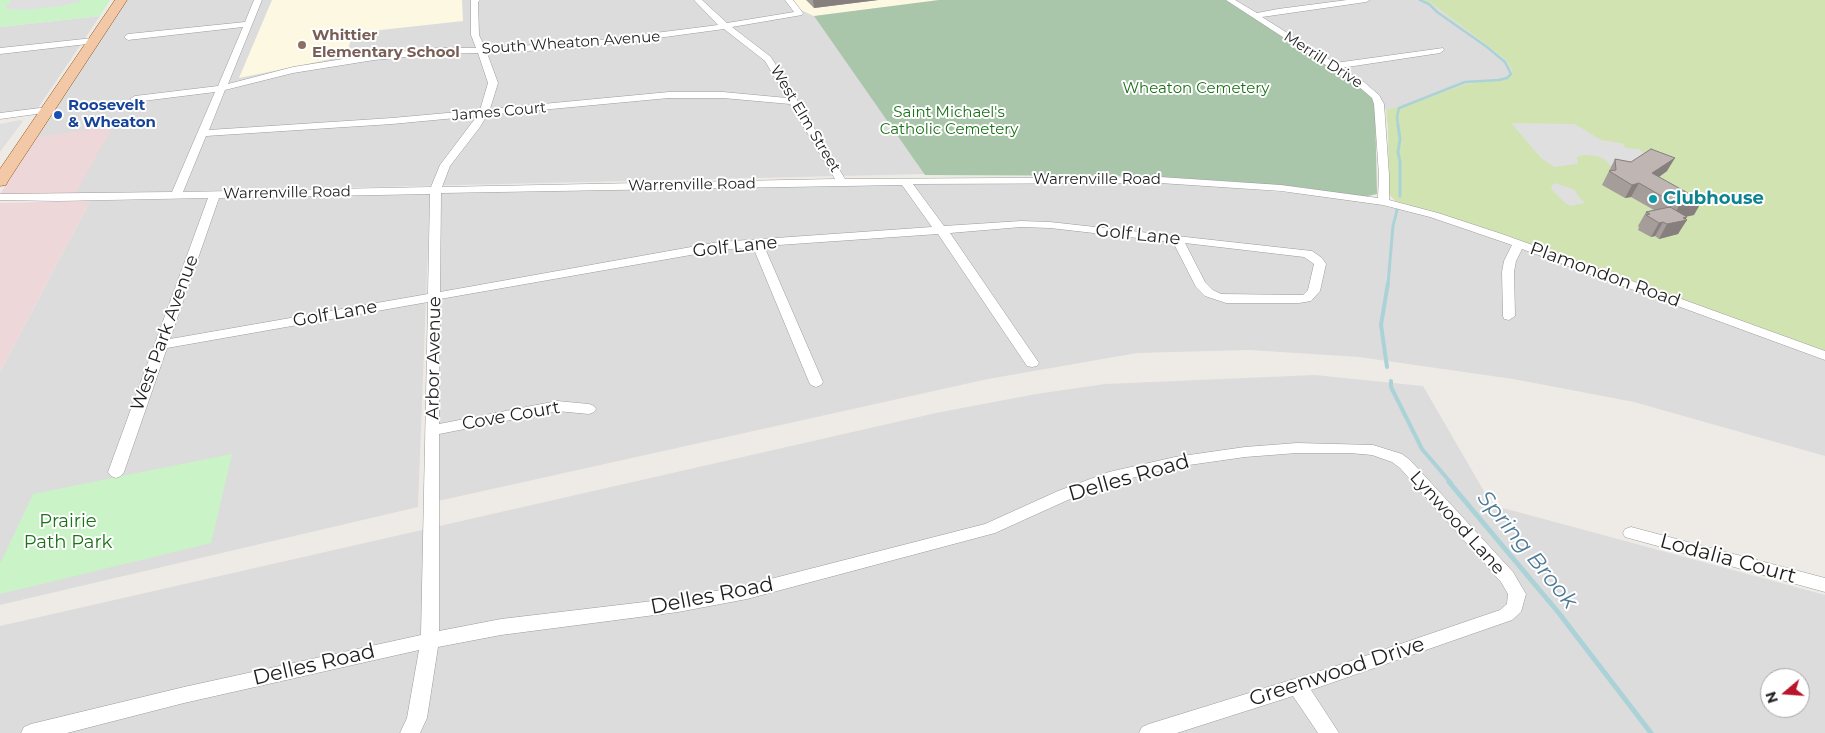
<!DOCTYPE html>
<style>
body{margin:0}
#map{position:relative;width:1825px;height:733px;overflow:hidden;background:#eeebe6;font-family:Montserrat,sans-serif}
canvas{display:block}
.north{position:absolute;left:1760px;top:668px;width:50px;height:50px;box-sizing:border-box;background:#fff;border:1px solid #a5a5a5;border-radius:50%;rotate:252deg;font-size:14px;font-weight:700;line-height:20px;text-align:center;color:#1f1f1f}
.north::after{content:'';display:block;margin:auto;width:18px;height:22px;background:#b8152a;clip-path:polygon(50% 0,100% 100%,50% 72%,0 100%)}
</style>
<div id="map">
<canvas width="1825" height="733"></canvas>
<div class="north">N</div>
</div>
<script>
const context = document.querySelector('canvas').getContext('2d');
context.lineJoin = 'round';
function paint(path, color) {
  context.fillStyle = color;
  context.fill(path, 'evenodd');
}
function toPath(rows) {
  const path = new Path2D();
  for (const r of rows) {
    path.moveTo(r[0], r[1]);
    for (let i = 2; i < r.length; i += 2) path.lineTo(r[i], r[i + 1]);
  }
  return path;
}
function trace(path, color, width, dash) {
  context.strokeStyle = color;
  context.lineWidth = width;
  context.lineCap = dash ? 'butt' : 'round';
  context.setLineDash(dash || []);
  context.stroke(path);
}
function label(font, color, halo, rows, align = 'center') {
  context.font = font + ' Montserrat,sans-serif';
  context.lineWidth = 4;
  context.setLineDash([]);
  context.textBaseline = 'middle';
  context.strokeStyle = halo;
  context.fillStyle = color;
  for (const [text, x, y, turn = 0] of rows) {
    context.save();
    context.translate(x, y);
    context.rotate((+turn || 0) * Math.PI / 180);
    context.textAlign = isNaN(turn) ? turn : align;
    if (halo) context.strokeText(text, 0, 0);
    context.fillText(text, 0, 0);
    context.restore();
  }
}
paint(toPath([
 [126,0,793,0,801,10,814,16,925,174,75,194,37,137],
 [1226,0,1423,0,1431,3,1496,52,1507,61,1513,73,1509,78,1466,84,1416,102,1386,110],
 [100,16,36,111,0,115,0,27],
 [1105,181,1187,184,1326,196,1377,204,1424,215,1472,230,1825,360,1825,456,1634,402,1513,379,1359,357,1249,350,1137,353,988,379,438,501,441,193,902,183],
 [430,194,418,507,0,605,0,372,90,201],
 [1315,375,1423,386,1492,505,1825,595,1825,733,0,733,0,626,936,413,1036,394,1105,384],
 [1770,678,1800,678,1800,708,1770,708]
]), '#dddcdc');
paint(toPath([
 [113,126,75,194,0,194,37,137],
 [90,201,45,286,0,372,0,203]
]), '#edd7d9');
paint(toPath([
 [272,0,462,0,463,21,353,33,346,56,239,78],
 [793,0,939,0,814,16,801,10]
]), '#fcf8e2');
paint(toPath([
 [1423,0,1825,0,1825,352,1519,240,1395,201,1389,194,1388,130,1386,110,1416,102,1466,84,1509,78,1513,73,1507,61,1496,52,1431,3]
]), '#d0e3b1');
paint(toPath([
 [939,0,1226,0,1366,91,1373,99,1375,107,1377,194,1363,197,1306,188,1239,182,1146,176,925,175,814,16]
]), '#a9c5aa');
paint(toPath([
 [0,0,110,0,100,16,0,27],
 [232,454,211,543,0,594,0,564,33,494]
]), '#caf4c8');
paint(toPath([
 [11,0,85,0,63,6,24,10,5,9],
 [20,120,23,121,0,152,0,124],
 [1511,123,1575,124,1601,140,1622,143,1626,148,1639,149,1652,162,1616,171,1604,159,1596,156,1584,155,1577,157,1578,163,1576,164,1554,167,1541,158],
 [1555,183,1575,190,1578,196,1585,203,1570,206,1564,202,1552,190,1551,186]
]), '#dfdfdf');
trace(toPath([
 [1398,126,1397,117,1399,108,1465,82,1499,80,1507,78,1511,74,1505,62,1487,47,1437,12,1429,4,1420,0]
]), '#abd3d7', 2.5);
trace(toPath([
 [1398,125,1400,139,1398,152,1400,162,1400,196],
 [1388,284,1393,226,1397,210]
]), '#abd3d7', 3);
trace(toPath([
 [1387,367,1381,325,1388,283],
 [1391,381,1391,387,1422,449,1451,483]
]), '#abd3d7', 4);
trace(toPath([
 [1449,482,1558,612,1651,733]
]), '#abd3d7', 5);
const street = toPath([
 [254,0,262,0,228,84,293,67,374,54,438,48,476,48,471,35,471,0,480,0,478,2,479,35,485,48,584,42,718,25,694,0,702,0,727,23,794,12,785,0,793,0,803,13,802,15,732,27,771,57,845,179,1160,177,1281,185,1378,198,1379,175,1374,104,1372,98,1358,86,1226,0,1235,0,1257,13,1278,9,1347,0,1370,0,1366,2,1262,17,1335,63,1443,48,1444,50,1440,53,1341,68,1364,82,1379,95,1384,104,1389,175,1389,200,1438,213,1502,234,1825,351,1825,360,1522,249,1516,261,1514,272,1515,316,1509,320,1504,319,1503,316,1502,272,1504,261,1512,245,1430,217,1383,205,1281,191,1160,183,913,184,944,226,1021,221,1050,222,1312,251,1322,258,1326,264,1320,291,1311,301,1299,303,1226,303,1205,296,1196,287,1173,242,1050,228,1021,227,950,233,1039,363,1037,366,1032,367,1027,366,938,234,764,246,823,382,821,385,816,387,811,385,809,382,753,247,719,250,440,299,439,424,557,401,589,404,594,406,596,409,594,412,589,414,557,411,439,434,439,631,501,619,678,598,747,585,985,524,1058,491,1109,472,1175,457,1245,447,1297,443,1373,445,1402,454,1410,460,1513,572,1526,594,1521,612,1512,620,1311,690,1339,733,1318,733,1293,696,1177,733,1139,733,1142,727,1149,724,1333,667,1500,610,1507,604,1508,594,1501,582,1400,468,1392,462,1372,455,1350,453,1297,453,1245,457,1175,467,1112,483,1070,499,995,533,747,599,678,612,501,635,438,647,427,718,420,733,400,733,407,718,419,650,184,703,67,733,21,733,24,727,31,724,184,687,421,635,428,302,167,348,124,472,121,476,116,478,111,476,108,472,208,198,58,201,0,200,0,194,172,192,215,92,135,102,130,99,135,96,218,86,243,27,128,40,124,37,128,34,245,22,254,0],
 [724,29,765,61,787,98,723,92,669,92,490,109,498,83,487,53,584,48,724,29],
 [478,53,488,83,480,110,392,118,209,130,225,90,293,73,374,60,438,54,478,53],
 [669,98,723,98,790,104,835,179,442,187,450,166,480,127,487,115,669,98],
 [477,116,440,165,431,187,183,192,206,136,392,124,477,116],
 [902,185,932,227,719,242,440,292,441,193,902,185],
 [430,194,428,294,170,339,219,198,430,194],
 [1185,243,1304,257,1314,264,1308,290,1303,295,1299,295,1221,294,1213,290,1205,282,1185,243],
 [93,38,97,41,96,43,0,54,0,48,93,38],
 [48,107,53,110,51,112,0,119,0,113,48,107],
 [1631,527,1825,578,1825,592,1625,537,1623,533,1625,529,1631,527]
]);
const primary = toPath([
 [115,0,127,0,8,181,6,185,0,186,0,169,115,0]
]);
trace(street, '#9c9c9c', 1);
trace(primary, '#8a5210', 1);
paint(street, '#fff');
paint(primary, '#f2c8a7');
paint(toPath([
 [806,0,878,0,814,8],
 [1615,159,1667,171,1659,177,1694,215,1687,216,1678,234,1659,239,1655,236,1651,237,1638,230,1639,227,1638,226,1646,212,1654,210,1631,197,1625,198,1602,185]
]), '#a49d9a');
paint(toPath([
 [813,0,878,0,814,8],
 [1675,158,1667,171,1645,187,1652,173],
 [1639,183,1631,197,1625,198,1632,185],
 [1702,201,1694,215,1671,220,1679,206],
 [1687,217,1685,220,1687,220,1678,234,1659,239,1667,224,1683,218],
 [1663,222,1655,236,1651,237,1659,223]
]), '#867f7d');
const building = toPath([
 [1651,149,1675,158,1652,173,1702,201,1679,206,1639,183,1632,185,1609,171,1616,170,1615,159,1631,162,1651,149],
 [1670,207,1687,217,1683,218,1687,220,1667,224,1663,222,1659,223,1646,215,1650,214,1646,212,1670,207]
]);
paint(building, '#bfb6b3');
trace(building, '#867f7d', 1);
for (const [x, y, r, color] of [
 [302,45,5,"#8d6e63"],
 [58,115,5,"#1a4fb4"],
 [1653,199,5,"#0f9aa8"]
]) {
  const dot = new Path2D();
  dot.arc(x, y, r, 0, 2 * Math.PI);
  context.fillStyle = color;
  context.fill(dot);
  trace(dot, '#fff', 2);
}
label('bold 15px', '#785e54', '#fff', [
 ["Whittier",312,36],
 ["Elementary School",312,53]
], 'left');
label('15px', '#1f1f1f', '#fff', [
 ["South Wheaton Avenue",571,43,-4],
 ["Merrill Drive",1323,60,33],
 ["James Court",499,112,-5],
 ["West Elm Street",805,119,59],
 ["Warrenville Road",1097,180],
 ["Warrenville Road",692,185,-1],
 ["Warrenville Road",287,193,-1]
]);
label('15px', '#1b7217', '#fff', [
 ["Wheaton Cemetery",1196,89],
 ["Saint Michael's",949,113],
 ["Catholic Cemetery",949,130]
]);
label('bold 15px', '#164399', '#fff', [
 ["Roosevelt",68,106],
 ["& Wheaton",68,123]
], 'left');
label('bold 18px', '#0d838f', '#fff', [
 ["Clubhouse",1663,199]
], 'left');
label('18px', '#1f1f1f', '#fff', [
 ["Golf Lane",1138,235,6],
 ["Golf Lane",735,247,-6],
 ["Plamondon Road",1605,275,20],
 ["Golf Lane",335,314,-10],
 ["West Park Avenue",165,333,-70],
 ["Arbor Avenue",434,358,-89],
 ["Cove Court",511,416,-10],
 ["Lynwood Lane",1457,523,48]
]);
label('18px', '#1b7217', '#fff', [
 ["Prairie",68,522],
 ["Path Park",68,543]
]);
label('21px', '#1f1f1f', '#fff', [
 ["Delles Road",1129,478,-16],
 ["Lodalia Court",1728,559,15],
 ["Delles Road",712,596,-11],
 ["Delles Road",314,665,-13],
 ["Greenwood Drive",1337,672,-18]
]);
label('italic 22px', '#4e7b96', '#fff', [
 ["Spring Brook",1527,550,51]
]);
</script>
